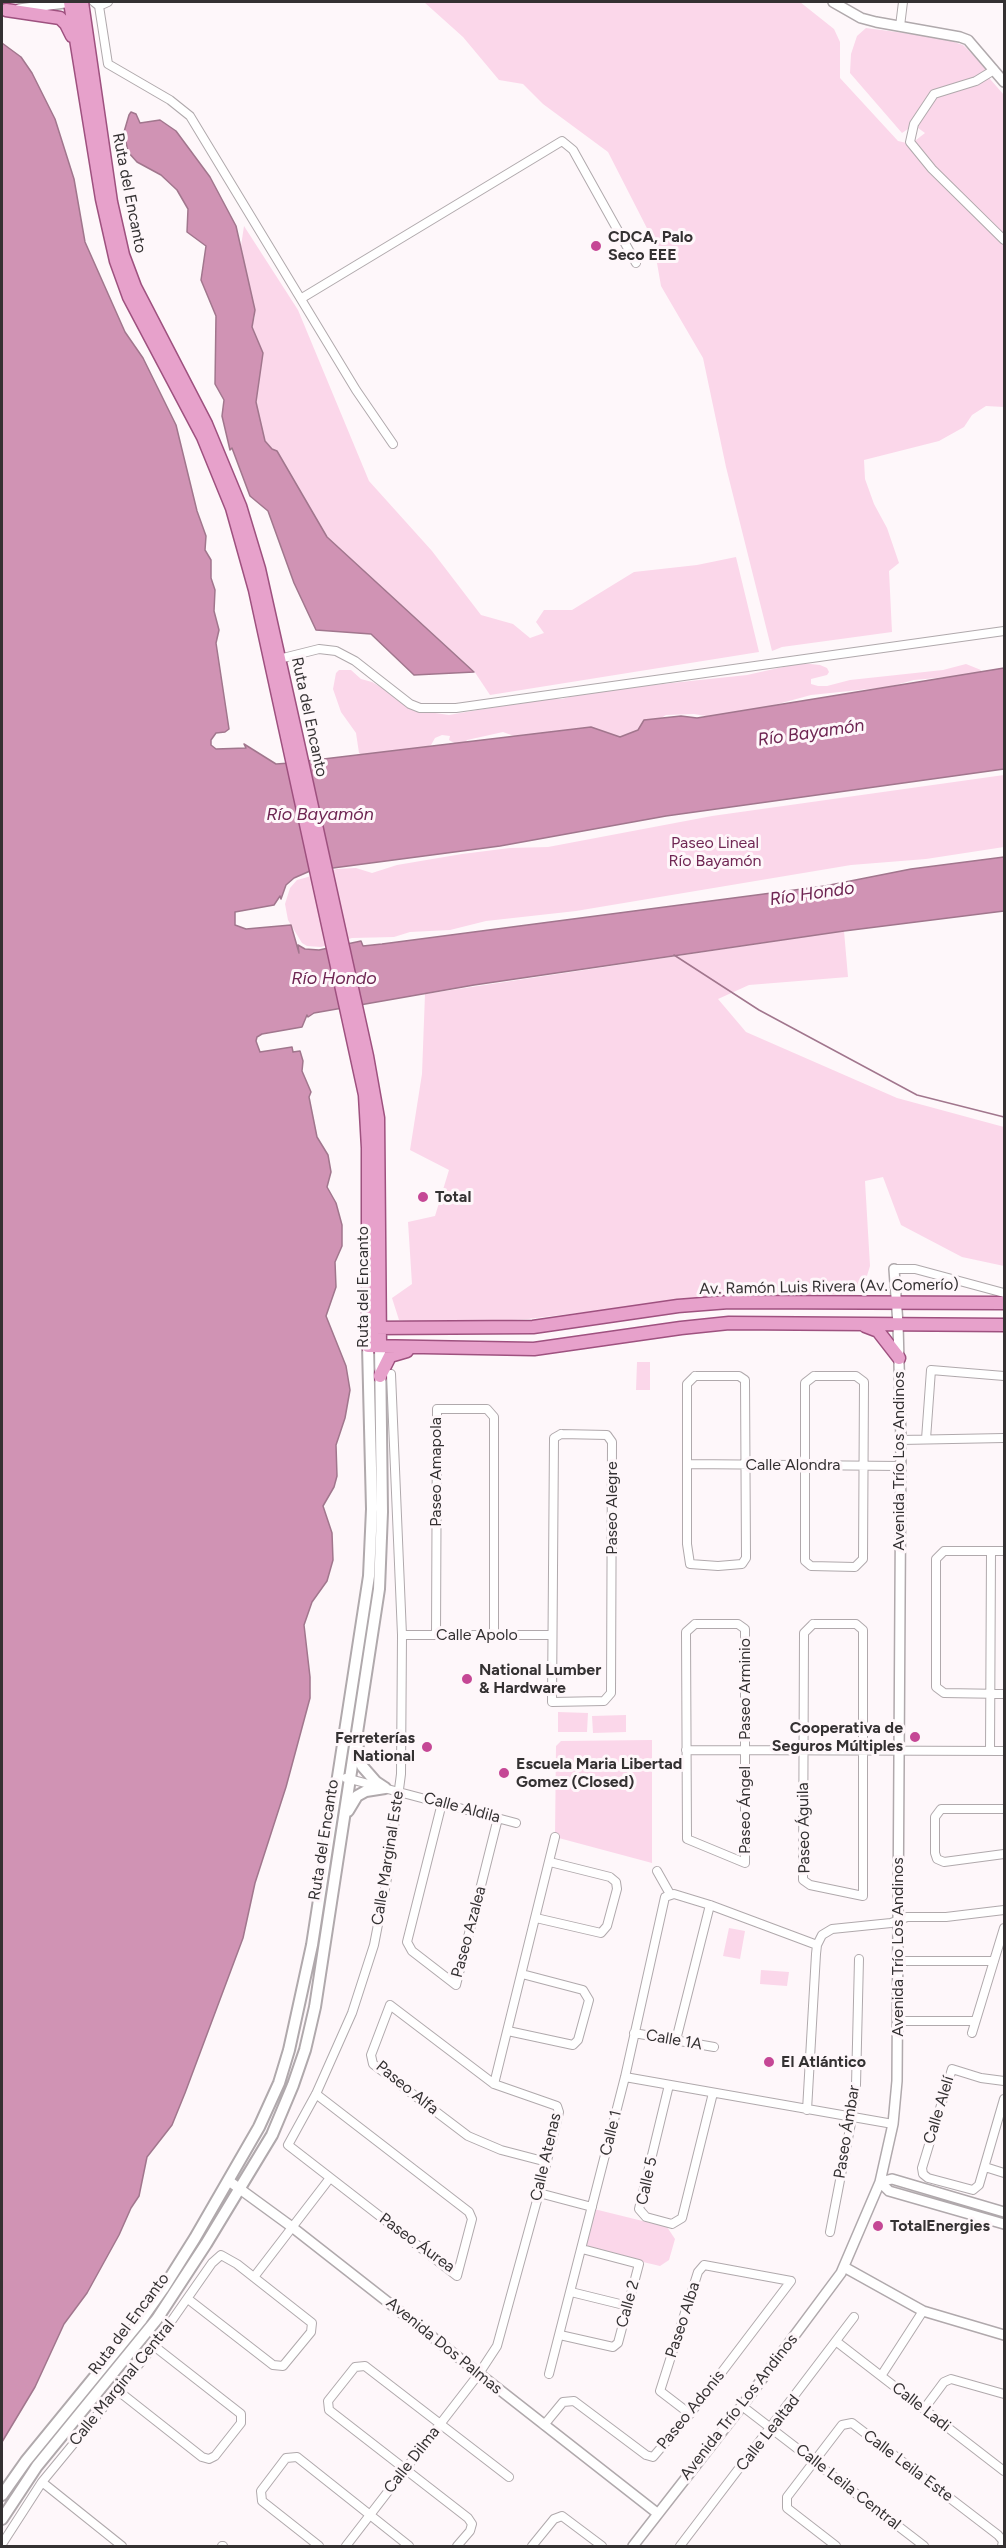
<!DOCTYPE html>
<meta charset="utf-8">
<style>
body{margin:0}
#map{position:relative;width:1006px;height:2548px;overflow:hidden;background:#fef7fa;font-family:Figtree,sans-serif}
canvas{display:block}
.frame{position:absolute;inset:0;border:3px solid #343132;pointer-events:none}
</style>
<div id="map">
<canvas width="1006" height="2548"></canvas>
<div class="frame"></div>
</div>
<script>
const context = document.querySelector('canvas').getContext('2d');
context.lineJoin = 'round';
function paint(path, color) {
  context.fillStyle = color;
  context.fill(path, 'evenodd');
}
function toPath(rows) {
  const path = new Path2D();
  for (const r of rows) {
    path.moveTo(r[0], r[1]);
    for (let i = 2; i < r.length; i += 2) path.lineTo(r[i], r[i + 1]);
  }
  return path;
}
function trace(path, color, width, dash) {
  context.strokeStyle = color;
  context.lineWidth = width;
  context.lineCap = dash ? 'butt' : 'round';
  context.setLineDash(dash || []);
  context.stroke(path);
}
function label(font, color, halo, rows, align = 'center') {
  context.font = font + ' Figtree,sans-serif';
  context.lineWidth = 6;
  context.setLineDash([]);
  context.textBaseline = 'middle';
  context.strokeStyle = halo;
  context.fillStyle = color;
  for (const [text, x, y, turn = 0] of rows) {
    context.save();
    context.translate(x, y);
    context.rotate((+turn || 0) * Math.PI / 180);
    context.textAlign = isNaN(turn) ? turn : align;
    if (halo) context.strokeText(text, 0, 0);
    context.fillText(text, 0, 0);
    context.restore();
  }
}
paint(toPath([
 [424,2,800,2,834,29,840,42,840,78,898,141,911,144,925,133,914,125,902,133,850,73,851,54,857,36,866,28,942,38,963,45,988,69,990,79,1004,95,1004,407,986,406,972,415,964,427,939,441,864,460,865,479,874,504,887,528,899,563,889,571,892,632,782,647,772,651,726,467,703,358,661,286,653,240,608,152,543,104,523,84,499,80,463,37],
 [244,226,298,310,369,481,432,551,481,615,513,624,530,638,544,633,536,622,544,610,572,610,634,572,697,565,736,557,759,652,490,695,474,671,327,537,276,451,272,449,265,441,256,402,263,353,252,326,255,317,241,246],
 [801,663,820,665,827,668,829,672,827,675,811,679,811,684,818,686,827,686,850,680,943,670,966,664,981,670,980,674,914,680,888,687,811,695,767,707,712,717,694,714,666,715,631,737,531,734,514,736,503,732,467,740,464,744,456,744,449,740,450,736,442,735,435,738,431,745,426,747,362,755,359,753,356,733,341,712,333,689,336,673,339,670,351,670,361,679,372,682,421,711,449,715,541,699,562,699,587,692,747,675],
 [1004,775,1004,847,926,859,851,865,576,911,486,921,450,930,410,932,394,937,352,938,321,947,307,946,302,943,288,920,285,904,290,888,297,880,337,869,356,868,372,873,397,865,462,854,510,848,548,847,712,816],
 [844,931,848,977,749,985,718,999,746,1032,897,1098,1004,1127,1004,1266,962,1257,901,1225,883,1177,865,1181,870,1266,866,1279,851,1294,717,1296,528,1319,445,1324,399,1320,392,1298,412,1284,408,1222,435,1216,449,1170,410,1150,422,1074,425,994],
 [637,1362,650,1362,650,1390,636,1390],
 [558,1712,588,1713,587,1732,558,1732],
 [626,1715,626,1732,593,1733,592,1716],
 [652,1740,652,1863,555,1837,556,1746,561,1741],
 [729,1928,745,1931,740,1959,723,1956],
 [761,1970,789,1972,787,1986,760,1984],
 [594,2209,667,2227,675,2239,669,2260,660,2266,584,2248]
]), '#fbd7ea');
const water = toPath([
 [2,43,21,57,32,73,55,119,74,179,85,242,125,332,143,358,176,425,197,511,206,536,205,550,211,560,211,578,215,590,214,611,219,630,216,643,229,729,225,732,216,733,211,740,211,745,216,749,246,748,244,744,276,764,290,763,591,727,620,737,638,730,644,720,681,716,697,718,1004,668,1004,769,666,816,500,846,310,871,294,878,286,885,281,899,280,896,274,905,235,912,235,925,246,929,291,925,299,953,298,945,305,949,319,950,361,941,363,946,382,944,825,886,911,869,1004,857,1004,911,844,931,474,985,314,1013,308,1017,307,1015,302,1027,262,1034,257,1037,256,1041,260,1052,292,1047,293,1052,300,1051,303,1061,302,1071,311,1092,309,1097,317,1137,328,1155,331,1172,327,1187,336,1203,342,1225,342,1246,335,1262,336,1287,326,1316,346,1366,350,1390,345,1418,336,1445,337,1476,334,1487,323,1506,332,1533,333,1560,327,1581,312,1602,304,1625,310,1677,310,1698,286,1787,255,1883,243,1938,185,2093,172,2125,147,2157,139,2196,131,2208,119,2235,87,2293,64,2324,35,2387,2,2442,2,43],
 [131,112,136,114,140,123,160,120,176,131,210,177,236,226,255,310,252,327,263,353,256,402,265,441,272,449,277,451,327,537,474,672,414,675,371,634,316,630,294,583,268,511,250,496,232,448,230,450,222,416,224,400,215,384,216,316,201,280,206,246,187,232,188,209,177,190,161,175,137,162,128,152,124,132,129,115,131,112]
]);
paint(water, '#d093b4');
trace(water, '#a1768d', 1.5);
trace(toPath([
 [674,955,759,1010,917,1095,1004,1117]
]), '#a1768d', 1.5);
const minor = toPath([
 [94,2,99,6,108,64,170,100,190,116,356,390,393,444],
 [99,6,108,2],
 [900,26,903,2],
 [994,70,976,81,934,94,914,124,910,142,932,169,1004,240],
 [302,298,562,141,573,150,636,263],
 [279,659,319,649,336,651,355,661,410,704,420,708,456,708,1004,631],
 [894,1269,915,1269,1004,1293],
 [695,1376,739,1376,745,1380,746,1558,742,1564,718,1566,690,1564,687,1544,687,1384,695,1376],
 [814,1376,856,1376,864,1382,863,1559,855,1567,811,1566,805,1561,805,1383,814,1376],
 [561,1434,607,1435,612,1442,611,1693,604,1701,552,1702,554,1438,561,1434],
 [926,1439,931,1370,1004,1376],
 [901,1440,1004,1438],
 [687,1464,900,1466],
 [1004,1551,944,1551,936,1559,936,1687,944,1693,1004,1694],
 [695,1624,738,1624,745,1629,745,1863,687,1839,686,1632,695,1624],
 [813,1624,856,1624,863,1630,863,1896,810,1885,803,1880,804,1633,813,1624],
 [402,1635,552,1635],
 [436,1635,437,1409,487,1409,494,1417,494,1635],
 [686,1750,1004,1751],
 [990,1751,991,1551],
 [346,1778,516,1823],
 [442,1803,407,1942,412,1951,456,1985,498,1818],
 [1004,1809,941,1809,935,1817,935,1853,937,1859,944,1862,1004,1854],
 [657,1871,670,1894],
 [536,1918,601,1933,607,1926,617,1889,616,1882,610,1877,550,1862],
 [898,1961,994,1961],
 [898,2021,975,2021],
 [508,2031,573,2045,578,2040,589,2000,583,1990,522,1974],
 [634,2033,714,2047],
 [972,2033,1004,1928],
 [676,2040,710,1905],
 [625,2077,893,2124],
 [1004,2081,981,2078,952,2069,922,2168,923,2174,928,2178,973,2190,979,2185,1004,2099],
 [494,2084,555,1837],
 [669,2085,639,2209,646,2217,672,2224,682,2218,713,2093],
 [316,2094,469,2212,472,2219,457,2276,288,2145,316,2094,352,2013,374,1945,388,1873,401,1774,402,1635,391,1374],
 [807,2110,816,1954,817,1945,822,1935,832,1929,891,1923,907,1917,946,1917,1004,1910],
 [985,2167,1004,2173],
 [539,2193,592,2207],
 [830,2232,852,2118,856,2085,859,1959],
 [254,2277,330,2178],
 [571,2292,628,2306],
 [560,2335,613,2347,618,2343,639,2264,582,2249],
 [837,2342,1004,2471],
 [549,2374,625,2077,665,1897,674,1894,710,1905,817,1945],
 [881,2376,923,2311],
 [117,2390,202,2457,209,2459,215,2456,241,2423,241,2414,154,2346],
 [742,2406,924,2546],
 [924,2409,944,2382,951,2379,1004,2394],
 [544,2425,563,2402,574,2401,646,2455,653,2457,690,2414,791,2281,704,2265,698,2272,660,2391,690,2414],
 [42,2482,122,2546],
 [2,2544,42,2482,154,2346,212,2263,221,2255,237,2264,312,2323,311,2332,283,2366,273,2365,188,2299],
 [222,2546,223,2546],
 [319,2546,262,2501,261,2491,286,2458,297,2457,409,2546],
 [346,2546,478,2375,497,2346,539,2193,559,2112,557,2106,494,2084,390,2005,371,2055,373,2064,468,2136,501,2150,547,2162],
 [457,2546,470,2531,472,2524,468,2518,329,2410,328,2401,355,2367,365,2366,509,2477],
 [532,2546,554,2519,562,2516,602,2546],
 [680,2546,854,2317],
 [836,2546,787,2508,787,2497,842,2425,852,2423,998,2535,1003,2541,1002,2546]
]);
const tertiary = toPath([
 [833,2,861,18,876,22,960,37,968,40,1004,82],
 [19,9,72,2],
 [229,2181,292,2227,657,2513],
 [880,2182,889,2191,1004,2224],
 [880,2182,892,2179,1004,2212],
 [844,2267,923,2311,1004,2335],
 [633,2546,742,2406,841,2273,880,2182,893,2124,897,2081,901,1440,898,1324,894,1269]
]);
const secondary = toPath([
 [358,1748,362,1766,376,1782,385,1788],
 [348,1811,357,1796,366,1791,385,1788],
 [2,2495,26,2461,142,2319,163,2289,195,2238,259,2127,279,2083,289,2050,312,1945,369,1576,372,1509,368,1346],
 [2,2519,37,2466,157,2319,206,2244,272,2135,293,2085,305,2050,315,2007,379,1589,382,1512,380,1346]
]);
const primary = toPath([
 [70,2,102,199,116,261,129,297,203,437,232,508,255,590,365,1095,368,1148,368,1346,534,1349,681,1328,729,1323,1004,1325],
 [82,2,111,202,123,255,135,287,206,424,240,506,259,569,297,739,367,1056,378,1118,380,1346],
 [6,10,60,18,66,24,72,36],
 [865,1326,878,1331,899,1358],
 [372,1328,533,1327,678,1306,729,1302,1004,1303],
 [380,1376,390,1356,407,1351]
]);
trace(minor, '#b0a9ac', 10);
trace(tertiary, '#b0a9ac', 12);
trace(secondary, '#b0a9ac', 14);
trace(primary, '#9e517f', 15);
trace(minor, '#fff', 8);
trace(tertiary, '#fff', 9);
trace(secondary, '#fff', 10);
trace(primary, '#e7a1cb', 12);
for (const [x, y, r, color] of [
 [596,246,6,"#c54795"],
 [423,1197,6,"#c54795"],
 [467,1679,6,"#c54795"],
 [915,1737,6,"#c54795"],
 [427,1747,6,"#c54795"],
 [504,1773,6,"#c54795"],
 [769,2062,6,"#c54795"],
 [878,2226,6,"#c54795"]
]) {
  const dot = new Path2D();
  dot.arc(x, y, r, 0, 2 * Math.PI);
  context.fillStyle = color;
  context.fill(dot);
  trace(dot, '#fef7fa', 2);
}
label('16px', '#343132', '#fef7fa', [
 ["Ruta del Encanto",129,193,79],
 ["Ruta del Encanto",309,717,78],
 ["Ruta del Encanto",363,1287,-90],
 ["Av. Ramón Luis Rivera (Av. Comerío)",829,1287,-1],
 ["Avenida Trío Los Andinos",899,1461,-90],
 ["Calle Alondra",793,1465],
 ["Paseo Amapola",436,1472,-90],
 ["Paseo Alegre",612,1508,-90],
 ["Calle Apolo",477,1635],
 ["Paseo Arminio",745,1689,-90],
 ["Calle Aldila",462,1808,15],
 ["Paseo Ángel",745,1810,-90],
 ["Paseo Águila",804,1828,-91],
 ["Ruta del Encanto",324,1840,-81],
 ["Calle Marginal Este",388,1858,-81],
 ["Paseo Azalea",469,1932,-75],
 ["Avenida Trío Los Andinos",898,1947,-90],
 ["Calle 1A",674,2040,10],
 ["Paseo Alfa",407,2088,39],
 ["Calle Alelí",939,2110,-73],
 ["Paseo Ámbar",847,2132,-81],
 ["Calle 1",611,2133,-76],
 ["Calle Atenas",546,2157,-77],
 ["Calle 5",647,2181,-78],
 ["Paseo Áurea",417,2243,36],
 ["Calle 2",628,2304,-75],
 ["Paseo Alba",683,2320,-72],
 ["Ruta del Encanto",129,2324,-53],
 ["Avenida Dos Palmas",444,2346,39],
 ["Calle Marginal Central",122,2383,-51],
 ["Avenida Trío Los Andinos",739,2407,-52],
 ["Calle Ladi",921,2407,38],
 ["Paseo Adonis",691,2410,-51],
 ["Calle Lealtad",768,2433,-52],
 ["Calle Dilma",412,2460,-52],
 ["Calle Leila Este",908,2466,37],
 ["Calle Leila Central",848,2487,38]
]);
label('bold 16px', '#343132', '#fef7fa', [
 ["CDCA, Palo",608,237],
 ["Seco EEE",608,255],
 ["Total",435,1197],
 ["National Lumber",479,1670],
 ["& Hardware",479,1688],
 ["Cooperativa de",903,1728,"right"],
 ["Seguros Múltiples",903,1746,"right"],
 ["Ferreterías",415,1738,"right"],
 ["National",415,1756,"right"],
 ["Escuela Maria Libertad",516,1764],
 ["Gomez (Closed)",516,1782],
 ["El Atlántico",781,2062],
 ["TotalEnergies",890,2226]
], 'left');
label('16px', '#702754', '#fef7fa', [
 ["Paseo Lineal",715,843],
 ["Río Bayamón",715,861]
]);
label('italic 18px', '#6e2552', '#fef7fa', [
 ["Río Bayamón",811,733,-8],
 ["Río Bayamón",320,815],
 ["Río Hondo",812,894,-8],
 ["Río Hondo",334,979]
]);
</script>
